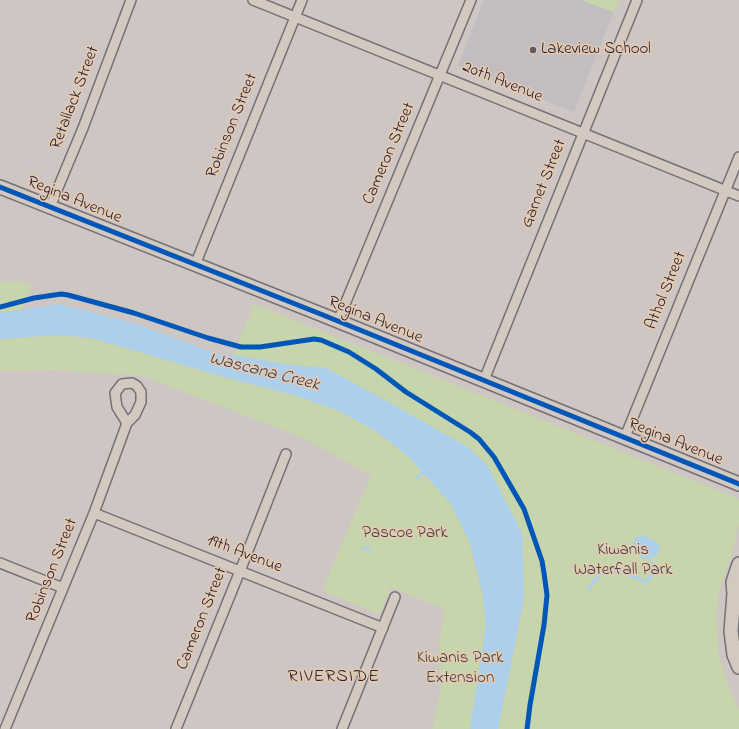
<!DOCTYPE html>
<style>
body{margin:0}
canvas{display:block;background:#cec6c3}
</style>
<canvas width="739" height="729"></canvas>
<script>
const context = document.querySelector('canvas').getContext('2d');
context.lineJoin = 'round';
function paint(path, color) {
  context.fillStyle = color;
  context.fill(path, 'evenodd');
}
function toPath(rows) {
  const path = new Path2D();
  for (const r of rows) {
    path.moveTo(r[0], r[1]);
    for (let i = 2; i < r.length; i += 2) path.lineTo(r[i], r[i + 1]);
  }
  return path;
}
function trace(path, color, width, dash) {
  context.strokeStyle = color;
  context.lineWidth = width;
  context.lineCap = dash ? 'butt' : 'round';
  context.setLineDash(dash || []);
  context.stroke(path);
}
function label(font, color, halo, rows, align = 'center') {
  context.font = font + ' "Indie Flower",sans-serif';
  context.lineWidth = 3;
  context.setLineDash([]);
  context.textBaseline = 'middle';
  context.strokeStyle = halo;
  context.fillStyle = color;
  for (const [text, x, y, turn = 0] of rows) {
    context.save();
    context.translate(x, y);
    context.rotate((+turn || 0) * Math.PI / 180);
    context.textAlign = isNaN(turn) ? turn : align;
    if (halo) context.strokeText(text, 0, 0);
    context.fillText(text, 0, 0);
    context.restore();
  }
}
paint(toPath([
 [484,0,581,0,614,12,574,112,458,66]
]), '#c1bdc1');
paint(toPath([
 [581,0,619,0,614,12],
 [22,281,32,285,22,310,0,313,0,282],
 [254,304,739,499,739,524,731,556,720,588,716,615,718,652,728,686,739,710,739,729,498,729,524,598,522,533,487,465,326,368,291,365,233,355],
 [57,335,92,338,231,379,294,395,339,411,376,431,409,457,451,504,470,543,483,596,486,626,470,729,432,729,441,690,439,645,445,609,391,587,379,614,322,591,371,475,299,436,142,376,56,370,0,371,0,339]
]), '#c7d5ac');
paint(toPath([
 [59,304,133,323,218,354,233,355,291,365,326,368,394,405,466,446,487,465,522,533,524,598,498,729,470,729,486,626,483,596,470,543,451,504,409,457,376,431,339,411,294,395,231,379,92,338,57,335,0,339,0,313],
 [645,536,655,541,660,547,656,556,649,559,643,558,636,554,632,549,633,543,636,537]
]), '#accfeb');
trace(toPath([
 [417,477,426,471],
 [364,548,370,550],
 [588,589,599,575,609,571,622,572,644,581,647,581,651,577,652,563]
]), '#accfeb', 3);
const street = toPath([
 [253,0,739,196],
 [50,207,83,128,131,0],
 [195,265,302,0],
 [338,321,471,0],
 [484,380,637,0],
 [625,437,739,157],
 [94,513,383,628],
 [0,563,63,588],
 [5,729,94,513,127,423,135,415,141,402,141,392,137,386,132,383,122,384,115,393,117,407,127,423],
 [176,729,240,571,286,454],
 [342,729,395,597]
]);
const secondary = toPath([
 [0,187,323,315,739,484],
 [739,564,733,582,734,594,731,631,734,655,739,667]
]);
trace(street, '#747074', 12);
trace(secondary, '#747074', 16);
trace(street, '#d3c9c1', 9);
trace(secondary, '#d3c9c1', 13);
trace(toPath([
 [0,187,323,315,739,484],
 [0,307,34,298,61,294,68,295,134,313,208,338,241,347,260,347,314,339,321,340,349,352,376,369,406,392,470,432,479,439,494,457,524,509,542,561,544,573,547,595,544,625,530,705,527,729]
]), '#0057b8', 5);
for (const [x, y, r, color] of [
 [533,50,4,"#5e5b6b"]
]) {
  const dot = new Path2D();
  dot.arc(x, y, r, 0, 2 * Math.PI);
  context.fillStyle = color;
  context.fill(dot);
  trace(dot, '#e7caae', 1.5);
}
label('17px', '#22223b', '#e7caae', [
 ["Lakeview School",541,50]
], 'left');
label('17px', '#22223b', '#e7caae', [
 ["20th Avenue",502,83,22],
 ["Retallack Street",76,98,-69],
 ["Robinson Street",233,126,-68],
 ["Cameron Street",390,154,-67],
 ["Garnet Street",545,184,-68],
 ["Regina Avenue",74,201,22],
 ["Athol Street",667,291,-68],
 ["Regina Avenue",375,321,22],
 ["Regina Avenue",675,443,22],
 ["19th Avenue",244,555,21],
 ["Robinson Street",53,571,-68],
 ["Cameron Street",203,619,-68]
]);
label('17px', '#3a3f49', '#e7caae', [
 ["Pascoe Park",405,534],
 ["Kiwanis",623,551],
 ["Waterfall Park",623,571],
 ["Kiwanis Park",460,659],
 ["Extension",460,679]
]);
label('italic 18px', '#343d58', '#e7caae', [
 ["Wascana Creek",264,373,14]
]);
context.letterSpacing = '1px';
label('18px', '#22223b', '#e7caae', [
 ["RIVERSIDE",334,678]
]);
context.letterSpacing = '0px';
</script>
